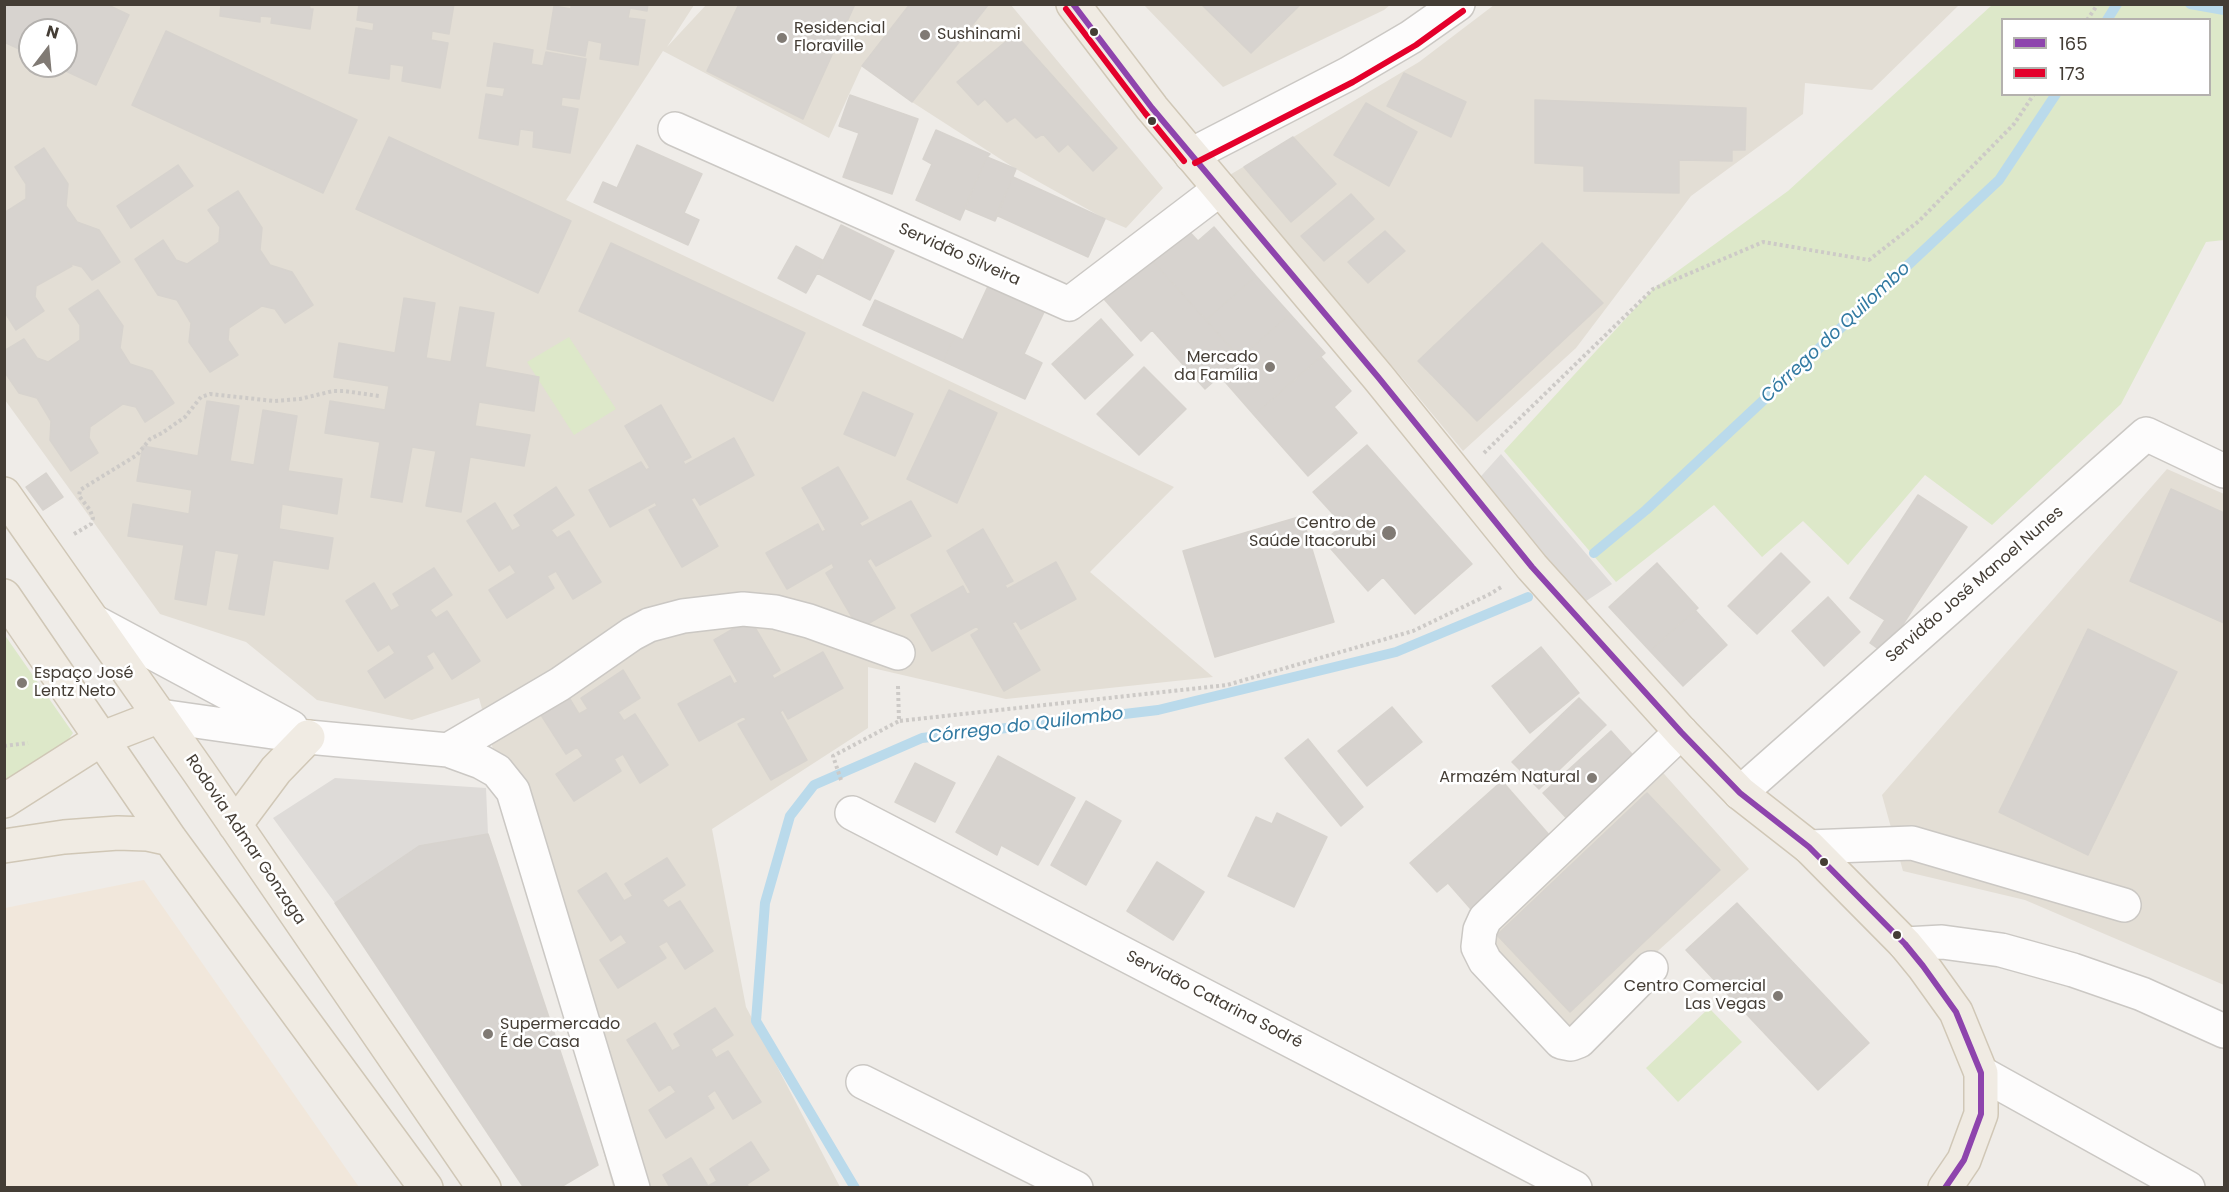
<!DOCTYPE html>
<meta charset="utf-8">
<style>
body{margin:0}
#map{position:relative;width:2229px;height:1192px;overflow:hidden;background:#efece8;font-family:Poppins,sans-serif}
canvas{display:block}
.frame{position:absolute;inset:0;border:6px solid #443d35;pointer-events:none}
.legend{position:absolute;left:2001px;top:18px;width:210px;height:78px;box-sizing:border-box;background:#fff;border:2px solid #b4b1ae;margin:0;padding:8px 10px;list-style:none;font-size:18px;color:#443d35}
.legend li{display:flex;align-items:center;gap:12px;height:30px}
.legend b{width:30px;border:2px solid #b4b1ae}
.north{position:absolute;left:18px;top:18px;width:60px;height:60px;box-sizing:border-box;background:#fff;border:2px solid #b4b1ae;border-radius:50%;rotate:16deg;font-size:16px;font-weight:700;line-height:24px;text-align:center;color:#443d35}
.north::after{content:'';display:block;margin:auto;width:21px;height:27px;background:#807a74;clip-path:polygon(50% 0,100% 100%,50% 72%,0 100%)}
</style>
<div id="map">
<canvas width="2229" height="1192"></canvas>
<div class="frame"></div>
<ul class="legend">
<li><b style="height:8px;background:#8e44ad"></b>165</li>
<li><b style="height:8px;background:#e4002b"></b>173</li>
</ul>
<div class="north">N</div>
</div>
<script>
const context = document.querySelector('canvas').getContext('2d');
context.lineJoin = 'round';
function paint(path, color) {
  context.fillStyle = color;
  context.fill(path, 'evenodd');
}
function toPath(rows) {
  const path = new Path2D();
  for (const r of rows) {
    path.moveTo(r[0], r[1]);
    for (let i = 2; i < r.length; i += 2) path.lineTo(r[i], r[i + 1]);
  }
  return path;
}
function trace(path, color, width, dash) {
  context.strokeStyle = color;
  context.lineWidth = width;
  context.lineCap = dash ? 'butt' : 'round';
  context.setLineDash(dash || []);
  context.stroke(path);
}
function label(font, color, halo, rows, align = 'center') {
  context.font = font + ' Poppins,sans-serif';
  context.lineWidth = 5;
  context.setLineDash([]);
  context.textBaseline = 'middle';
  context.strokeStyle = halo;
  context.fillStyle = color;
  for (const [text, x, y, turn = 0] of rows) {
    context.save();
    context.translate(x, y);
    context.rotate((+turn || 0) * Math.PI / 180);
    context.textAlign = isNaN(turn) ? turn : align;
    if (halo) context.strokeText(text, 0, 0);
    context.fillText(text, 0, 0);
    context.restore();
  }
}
paint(toPath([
 [4,5,694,5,667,47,706,5,910,5,862,66,829,138,663,51,566,200,1174,487,1090,572,1213,677,1006,699,868,667,868,728,712,829,746,1007,840,1187,613,1187,479,698,412,720,317,700,246,642,160,614,5,400],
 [30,30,66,30,66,66,30,66],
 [989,5,1011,5,1163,188,1126,228,1105,219,1016,169,912,102],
 [1144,5,1390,5,1384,10,1223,87],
 [1494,5,1959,5,1872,90,1805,83,1803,114,1691,196,1576,348,1463,451,1405,381,1228,176,1419,62],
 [2167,469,2224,494,2224,985,2025,900,1903,871,1882,795],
 [1657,766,1749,869,1551,1047,1460,952]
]), '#e3ded5');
paint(toPath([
 [144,880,359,1187,5,1187,5,908]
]), '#f1e7db');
paint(toPath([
 [1992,5,2224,5,2224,240,2206,242,2121,404,1992,525,1925,475,1848,565,1803,521,1762,557,1714,505,1616,582,1504,451,1653,289,1788,191],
 [2002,20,2210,20,2210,94,2002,94],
 [569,337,616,409,574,435,527,362],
 [4,634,73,733,48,768,4,792],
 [1709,1008,1742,1042,1678,1102,1646,1068]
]), '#dde8c9');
paint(toPath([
 [1501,454,1612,584,1580,605,1474,484],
 [335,778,486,788,488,834,419,846,335,903,273,818]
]), '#dedbd8');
trace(toPath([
 [2190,4,2224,10],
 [2107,20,2117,4],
 [1594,553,1646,510,1999,180,2056,94],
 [855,1188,756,1021,765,903,790,816,814,785,922,738,1158,710,1396,652,1528,597]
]), '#badaeb', 10);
const building = toPath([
 [4,4,106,4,129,15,96,85,55,66,66,66,66,30,30,30,30,54,4,42,4,4],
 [221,4,309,4,310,9,313,9,310,29,271,23,272,17,260,16,260,22,220,16,221,4],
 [359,4,454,4,449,34,432,31,431,40,448,43,440,88,402,81,404,66,390,64,389,79,349,73,356,28,373,31,374,23,357,20,359,4],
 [571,4,648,4,647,11,630,8,628,18,645,20,638,65,600,59,602,43,588,40,585,56,547,49,554,6,571,9,571,4],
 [739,4,855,4,803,119,707,71,739,4],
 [910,4,989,4,912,102,862,66,910,4],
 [1201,4,1301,4,1251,53,1201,4],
 [166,31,357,120,323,193,132,105,166,31],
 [1015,34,1117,148,1093,171,1068,144,1059,152,1043,134,1036,138,1015,117,1007,122,985,99,978,105,957,82,1015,34],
 [494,43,533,50,531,64,543,66,546,52,586,59,579,99,562,97,561,106,578,109,570,153,533,147,534,131,520,129,518,145,479,138,486,94,503,97,505,88,487,86,494,43],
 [1404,73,1466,102,1451,137,1387,106,1404,73],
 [850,95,918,119,892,194,843,177,859,133,839,126,850,95],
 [1535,100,1746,108,1745,150,1732,150,1732,161,1679,160,1679,193,1584,191,1584,166,1535,163,1535,100],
 [1366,103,1417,132,1389,186,1334,155,1366,103],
 [936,130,990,154,987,157,960,220,916,200,932,164,923,159,936,130],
 [389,137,571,221,538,293,356,209,389,137],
 [1293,137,1336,184,1291,222,1244,167,1293,137],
 [637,145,702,174,684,213,699,220,688,245,594,202,603,182,617,188,637,145],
 [44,148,68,184,66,206,77,222,99,230,120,262,92,280,82,267,68,263,72,266,36,286,35,297,44,311,16,330,4,311,4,213,26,199,26,184,15,167,44,148],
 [987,157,1016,169,995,221,964,208,987,157],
 [178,165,193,186,131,228,117,206,178,165],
 [1013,177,1105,219,1088,257,996,215,1013,177],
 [238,191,262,228,260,250,270,265,292,272,313,305,285,323,275,309,262,306,229,328,228,340,238,355,210,372,189,342,191,323,177,300,158,295,135,259,163,240,176,260,187,264,219,242,220,227,208,210,238,191],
 [1351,194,1374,219,1324,261,1301,236,1351,194],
 [841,225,894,251,870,300,817,273,841,225],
 [1185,227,1198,241,1214,227,1256,276,1206,320,1150,258,1185,227],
 [1385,231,1405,251,1368,283,1348,262,1385,231],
 [611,243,805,333,773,401,579,311,611,243],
 [1542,243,1603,303,1477,421,1418,361,1542,243],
 [796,246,824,261,806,293,778,278,796,246],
 [1150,258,1240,358,1205,389,1152,330,1141,341,1104,299,1150,258],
 [1256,276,1290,314,1240,358,1206,320,1256,276],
 [990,282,1046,308,1024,354,1042,363,1025,399,943,361,955,336,963,340,990,282],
 [98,290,123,326,120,348,130,364,152,371,174,403,145,422,136,407,123,404,90,427,89,438,98,453,71,471,50,440,51,421,37,398,19,393,4,371,4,351,24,339,37,358,48,362,80,340,80,325,69,309,98,290],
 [404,298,435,303,426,358,451,362,460,307,494,313,485,367,539,377,534,411,479,402,475,426,530,435,524,466,470,457,461,512,426,506,436,451,412,447,402,502,371,497,380,442,325,433,330,401,385,410,389,386,334,377,339,343,395,353,404,298],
 [875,300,955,336,943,361,863,325,875,300],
 [1290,314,1325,353,1254,415,1220,376,1290,314],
 [1101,319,1133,355,1085,399,1052,364,1101,319],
 [1321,357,1351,391,1334,407,1357,433,1308,476,1254,415,1321,357],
 [1144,367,1186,409,1139,455,1097,414,1144,367],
 [949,390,997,413,957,503,907,479,949,390],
 [863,392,913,414,895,456,844,434,863,392],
 [207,401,239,406,230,461,254,465,263,410,297,416,288,471,342,479,337,514,282,504,279,529,333,538,328,569,273,560,264,615,229,609,239,554,215,550,206,605,175,599,184,545,128,536,133,504,189,514,192,490,137,481,142,451,143,446,198,456,207,401],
 [661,405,691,457,683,461,685,465,734,438,754,475,700,505,695,497,691,499,718,546,682,567,649,510,657,506,655,502,610,527,589,490,641,462,646,470,650,468,625,426,661,405],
 [1367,445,1472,564,1415,614,1383,577,1368,591,1324,541,1343,525,1313,492,1367,445],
 [838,467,868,518,859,523,862,527,911,501,931,536,876,566,871,558,867,561,895,608,859,629,826,573,834,568,832,563,787,589,766,553,818,524,822,532,826,530,802,488,838,467],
 [46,473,63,497,43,510,26,487,46,473],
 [556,487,574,515,551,530,557,538,569,531,601,582,573,599,556,571,547,576,554,588,507,618,489,590,516,573,510,564,499,571,467,521,495,503,512,531,521,526,514,515,556,487],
 [2171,489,2224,513,2224,623,2130,581,2171,489],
 [1918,495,1967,527,1884,653,1870,643,1885,620,1850,598,1918,495],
 [1302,516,1334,622,1215,657,1183,551,1302,516],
 [983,529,1013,581,1005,585,1007,589,1056,562,1076,599,1021,629,1016,621,1012,623,1040,670,1004,691,971,635,979,630,977,626,932,651,911,615,963,586,967,594,971,593,947,551,983,529],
 [1781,553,1810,582,1757,634,1728,606,1781,553],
 [1657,563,1698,608,1650,651,1609,607,1657,563],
 [434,568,452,595,430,610,436,618,447,611,480,661,452,679,434,651,426,656,433,668,385,698,368,671,395,653,389,644,378,651,346,601,374,583,391,611,400,606,393,594,434,568],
 [1828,597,1860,632,1824,666,1792,631,1828,597],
 [1695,610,1727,645,1683,686,1650,651,1695,610],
 [750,619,780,670,772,675,774,679,823,652,843,688,788,719,783,710,780,712,807,760,771,780,738,724,746,720,744,716,699,741,678,704,730,676,734,684,738,682,714,640,750,619],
 [2088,629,2177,672,2088,855,1999,812,2088,629],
 [1541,647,1579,693,1530,733,1492,686,1541,647],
 [623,670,640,698,618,712,624,721,635,714,668,765,640,783,623,754,614,759,621,771,574,801,556,774,583,756,577,747,566,754,534,704,562,686,579,714,588,709,581,698,623,670],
 [1579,698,1606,725,1539,789,1512,762,1579,698],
 [1392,707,1422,742,1367,786,1338,751,1392,707],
 [1611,731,1640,763,1573,825,1543,793,1611,731],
 [1308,739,1363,807,1341,826,1285,758,1308,739],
 [998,756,1075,798,1038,865,1001,845,997,855,956,832,998,756],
 [915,763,955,783,935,822,895,802,915,763],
 [1502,781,1558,845,1477,916,1448,883,1437,892,1410,863,1502,781],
 [1647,793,1720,870,1570,1012,1497,935,1647,793],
 [1086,801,1121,821,1086,885,1051,865,1086,801],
 [1277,813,1327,837,1294,907,1228,876,1256,817,1272,824,1277,813],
 [488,834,598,1165,559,1188,524,1188,335,903,419,846,488,834],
 [667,858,685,885,662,900,668,908,680,901,713,951,685,969,667,941,658,946,666,958,618,988,600,960,627,943,621,934,611,941,578,891,606,873,624,901,633,896,625,884,667,858],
 [1157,862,1204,892,1173,940,1127,911,1157,862],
 [1737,903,1869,1043,1818,1090,1686,950,1737,903],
 [715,1008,733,1035,711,1049,716,1058,728,1051,761,1102,733,1119,715,1090,707,1096,714,1108,666,1138,649,1110,676,1092,670,1084,659,1091,627,1040,655,1023,672,1051,681,1046,674,1034,715,1008],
 [751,1142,769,1170,747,1184,749,1188,670,1188,663,1175,691,1158,708,1186,717,1181,710,1169,751,1142]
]);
paint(building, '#d7d3cf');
trace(building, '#d7d3ce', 1.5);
const minor = toPath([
 [675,129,1069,304,1220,189],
 [1191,155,1348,74,1411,37,1458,4],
 [95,622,291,727],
 [160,716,308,737,448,750,481,762,497,771,513,791,633,1188],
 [448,750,560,684,632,634,649,625,683,616,743,609,775,612,809,621,898,653],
 [1740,793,2146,434,2224,471],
 [852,813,1575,1188],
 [1809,847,1912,843,2124,905],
 [1905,944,1942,942,2001,950,2073,970,2142,994,2224,1031],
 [1651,968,1579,1041,1571,1044,1561,1042,1485,961,1478,947,1480,930,1485,919,1681,732],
 [1981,1073,2188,1188],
 [863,1082,1076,1188]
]);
const major = toPath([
 [1073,4,1152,108,1378,377,1532,567,1681,732,1740,793,1809,847,1905,944,1923,966,1956,1012,1981,1073,1981,1114,1964,1160,1945,1188],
 [4,494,199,772,484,1188],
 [4,596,170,839,426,1188],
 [4,801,103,738,160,716],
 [235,825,276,770,308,737],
 [4,846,64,837,118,833,147,834,170,839]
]);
trace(minor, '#cbc8c4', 36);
trace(major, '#d0c7b6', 36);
trace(toPath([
 [2087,20,2098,4],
 [1484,453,1653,289,1763,242,1869,260,1919,221,2014,124,2034,94],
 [74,534,91,524,93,518,90,510,79,496,80,490,137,455,150,439,162,433,185,417,201,397,210,394,274,401,300,399,333,391,344,391,379,396],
 [898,686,899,721,1227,685,1413,631,1490,594,1503,586],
 [4,746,28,743],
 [841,780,833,756,899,721]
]), '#cdcac7', 4, [3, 3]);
trace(minor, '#fdfcfc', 33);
trace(major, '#f0ebe3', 33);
trace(toPath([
 [1073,4,1152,108,1378,377,1532,567,1681,732,1740,793,1809,847,1905,944,1923,966,1956,1012,1981,1073,1981,1114,1964,1160,1945,1188]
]), '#8e44ad', 6);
trace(toPath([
 [1066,9,1145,113,1184,161],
 [1195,163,1353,82,1416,45,1463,11]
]), '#e4002b', 6);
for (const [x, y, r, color] of [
 [1094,32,5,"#443d35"],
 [925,35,6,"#807a74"],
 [782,38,6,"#807a74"],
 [1152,121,5,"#443d35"],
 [1270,367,6,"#807a74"],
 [1389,533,8,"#807a74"],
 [22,683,6,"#807a74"],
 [1592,778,6,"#807a74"],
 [1824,862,5,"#443d35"],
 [1897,935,5,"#443d35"],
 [1778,996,6,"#807a74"],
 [488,1034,6,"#807a74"]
]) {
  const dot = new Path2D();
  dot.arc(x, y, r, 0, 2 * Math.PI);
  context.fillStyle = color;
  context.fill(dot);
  trace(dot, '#fff', 2);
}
label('16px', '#443d35', '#fff', [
 ["Residencial",794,29],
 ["Floraville",794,47],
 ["Sushinami",937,35],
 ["Mercado",1258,358,"right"],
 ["da Família",1258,376,"right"],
 ["Centro de",1376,524,"right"],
 ["Saúde Itacorubi",1376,542,"right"],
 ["Espaço José",34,674],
 ["Lentz Neto",34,692],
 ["Armazém Natural",1580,778,"right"],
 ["Centro Comercial",1766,987,"right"],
 ["Las Vegas",1766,1005,"right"],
 ["Supermercado",500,1025],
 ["É de Casa",500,1043]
], 'left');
label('16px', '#443d35', '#fff', [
 ["Servidão Silveira",959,255,24],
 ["Servidão José Manoel Nunes",1975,585,-41],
 ["Rodovia Admar Gonzaga",245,840,56],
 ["Servidão Catarina Sodré",1214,1000,27]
]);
label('italic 18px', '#327aa2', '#fff', [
 ["Córrego do Quilombo",1836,333,-43],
 ["Córrego do Quilombo",1026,726,-7]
]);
</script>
